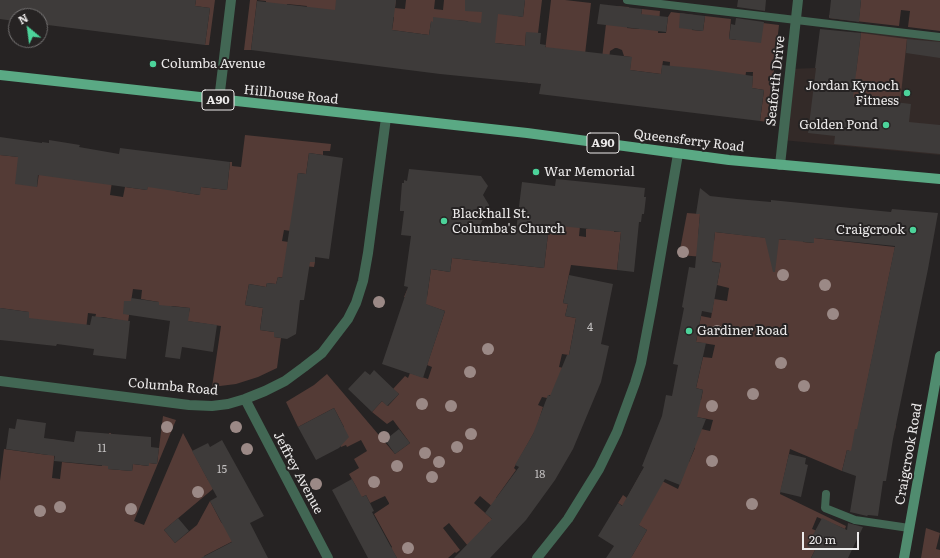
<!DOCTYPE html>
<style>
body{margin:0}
#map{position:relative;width:940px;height:558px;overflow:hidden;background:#262323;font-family:Literata,serif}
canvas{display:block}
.north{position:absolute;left:8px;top:8px;width:40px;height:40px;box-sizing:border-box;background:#262323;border:1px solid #757373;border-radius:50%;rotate:331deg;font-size:11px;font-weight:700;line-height:16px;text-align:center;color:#eceaea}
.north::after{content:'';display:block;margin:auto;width:14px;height:18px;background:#4cd39a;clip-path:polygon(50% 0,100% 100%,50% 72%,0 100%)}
.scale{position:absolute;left:802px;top:532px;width:57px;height:18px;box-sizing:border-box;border:2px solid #eceaea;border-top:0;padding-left:5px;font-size:12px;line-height:14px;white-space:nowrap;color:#eceaea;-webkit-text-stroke:3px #262323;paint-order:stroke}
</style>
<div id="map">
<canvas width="940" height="558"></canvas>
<div class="north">N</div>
<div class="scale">20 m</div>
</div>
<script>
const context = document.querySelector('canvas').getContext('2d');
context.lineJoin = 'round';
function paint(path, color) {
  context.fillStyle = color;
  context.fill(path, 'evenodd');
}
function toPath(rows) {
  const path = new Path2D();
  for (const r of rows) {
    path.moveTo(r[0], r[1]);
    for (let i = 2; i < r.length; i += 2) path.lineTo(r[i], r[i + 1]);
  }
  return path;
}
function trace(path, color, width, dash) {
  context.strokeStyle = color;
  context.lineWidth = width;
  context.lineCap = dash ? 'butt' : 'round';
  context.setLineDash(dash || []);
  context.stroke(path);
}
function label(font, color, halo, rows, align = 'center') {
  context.font = font + ' Literata,serif';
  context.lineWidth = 4;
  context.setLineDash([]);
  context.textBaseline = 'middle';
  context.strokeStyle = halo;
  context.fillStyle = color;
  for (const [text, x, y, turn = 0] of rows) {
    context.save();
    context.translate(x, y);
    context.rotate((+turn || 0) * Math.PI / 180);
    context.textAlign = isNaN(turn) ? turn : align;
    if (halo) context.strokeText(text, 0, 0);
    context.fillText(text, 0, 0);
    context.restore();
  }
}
paint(toPath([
 [861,28,940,37,940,155,782,140,790,69,815,68,861,33]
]), '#332a28');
paint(toPath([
 [196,0,215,0,209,45,205,45,210,8,195,6],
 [250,0,396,0,395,8,405,9,406,0,435,0,434,9,443,10,444,0,483,0,482,13,491,14,492,0,512,15,523,17,525,0,542,0,536,50,545,51,551,0,565,0,591,3,584,63,535,62,532,83,528,83,533,33,526,33,525,46,495,43,467,21,451,20,438,22,431,22,429,35,392,30,394,17,306,9,307,6,287,4,285,17,265,15,266,1,257,0,251,50,244,50],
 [861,0,940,0,940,31,908,27,910,11,901,10,899,26,829,18,829,15,859,18],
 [615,6,629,7,627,28,639,29,642,9,660,11,658,33,666,33,668,17,671,12,694,15,692,30,703,31,705,16,731,19,729,39,736,40,738,25,763,23,779,25,768,122,760,121,764,90,752,88,753,72,746,72,744,87,669,75,670,62,663,61,661,74,630,70,631,57,624,56,622,50,617,48,615,48,610,51,608,67,601,67,606,24,613,25],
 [861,33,907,39,900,103,834,95,856,72],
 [245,135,331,144,330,151,323,151,323,155,309,153,306,174,298,173,297,182,309,183,297,232,284,230,282,241,295,243,309,262,315,262,314,267,284,264,290,279,278,277,276,284,267,283,266,287,249,284,245,305,263,308,260,330,274,332,274,337,281,338,277,368,258,377,236,384,212,387,221,326,187,321,190,308,172,306,157,319,159,302,141,299,142,290,133,289,128,322,103,317,95,318,96,314,88,313,84,346,28,325,29,312,0,308,0,155,19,157,37,187,40,166,113,175,110,195,123,197,125,187,147,190,150,169,175,191,199,195,201,187,227,190,230,162,232,162,232,166,241,167],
 [687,213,700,214,698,239,714,241,715,232,786,240,786,235,804,237,803,242,814,243,814,238,895,247,860,417,896,425,895,430,860,455,847,450,842,471,790,449,789,454,780,494,846,526,845,529,817,517,812,529,823,533,808,546,815,550,811,558,628,558,632,556,647,530,627,518,631,511,618,503,623,495,627,498,642,471,678,489,685,470,671,455,689,462,695,448,686,445,675,423,710,431,713,420,691,416,694,399,701,400,703,390,696,388,703,357,712,358,715,345,696,342,701,316,711,318,714,299,727,301,729,288,717,285,721,263,704,260,704,257,679,255],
 [561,214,581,216,579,236,586,237,586,229,615,219,614,232,621,232,617,270,571,265,563,303,568,304,565,316,576,318,569,355,562,354,559,367,572,370,561,399,549,395,547,398,542,397,538,405,543,407,536,429,514,468,516,470,496,498,501,514,480,496,474,503,493,520,490,522,489,522,468,546,449,523,443,528,460,550,456,553,455,552,448,558,397,558,391,548,392,547,374,514,389,504,389,503,385,496,370,503,366,495,360,498,357,488,349,474,359,468,354,459,367,451,361,440,347,447,346,445,341,447,333,433,344,427,334,408,298,427,286,402,314,385,327,374,395,454,410,443,393,420,387,424,372,412,382,401,388,406,399,394,393,389,405,376,408,378,410,373,428,379,432,367,427,365,445,311,404,297,407,290,427,297,431,269,450,272,452,258,544,268,549,225,559,226],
 [163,416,176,420,134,521,144,525,183,433,208,480,226,478,164,530,175,543,197,525,210,501,221,522,237,539,204,556,204,558,0,558,0,481,4,449,48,455,51,439,56,440,52,478,60,479,62,462,102,466,104,449,107,449,109,433,111,433,108,469,132,471,133,464,148,466,149,463,157,464],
 [926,528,940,533,936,549,940,550,940,558,921,558]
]), '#543b36');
paint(toPath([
 [0,0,196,0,195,6,210,8,205,45,40,24,40,16,16,16,16,21,14,21,0,19],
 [336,0,396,0,392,30,429,35,431,21,433,22,433,17,481,23,482,12,465,11,465,0,525,0,523,17,498,14,495,43,525,46,526,32,541,33,540,44,546,45,545,47,632,57,630,70,661,74,662,65,704,69,753,76,752,88,764,90,760,121,539,94,541,84,440,74,251,50,257,1,335,10],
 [738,0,766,0,765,11,737,7],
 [831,0,861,0,859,22,829,18],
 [600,4,642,9,641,14,668,17,666,32,597,24],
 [680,13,705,16,703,31,679,28],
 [736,18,764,22,761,43,729,39,731,24,735,25],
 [820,29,861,33,853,97,911,104,909,122,940,125,940,154,834,144,835,136,808,133,816,68,815,68],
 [907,39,940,42,940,58,906,53],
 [0,137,42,143,42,142,49,143,49,140,80,145,79,147,119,154,120,148,230,162,227,190,201,187,200,195,148,187,147,190,38,175,37,187,15,184,18,157,0,155],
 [309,153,343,158,329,259,315,257,315,262,310,262,304,300,300,300,296,334,287,339,274,337,274,332,260,330,263,308,245,305,249,284,266,287,267,283,276,284,278,277,282,278,298,173,306,174],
 [409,169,481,176,488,186,483,195,489,205,488,210,479,227,516,231,522,182,555,186,556,179,645,188,644,197,646,197,644,214,642,214,641,222,639,222,634,272,617,270,621,232,549,225,544,268,452,258,450,272,431,269,426,304,445,311,423,378,382,364,408,287,404,286,411,236,401,235,404,211,400,211,400,208,402,183,404,183,404,180,407,181],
 [700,188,710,196,737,199,771,202,771,200,891,212,892,209,938,213,928,269,893,439,886,481,883,481,878,516,868,515,867,516,850,512,856,476,842,471,847,450,851,451,855,429,857,429,895,246,814,238,814,243,779,239,775,272,773,272,765,238,715,232,712,262,721,263,717,285,712,313,702,311,696,342,706,343,696,388,703,390,697,417,706,419,680,485,665,479,639,525,647,530,631,558,606,558,614,546,598,536,618,503,622,506,644,467,642,466,662,416,666,395,672,396,678,365,673,364,684,308,682,307,689,267,695,268,700,214,696,214],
 [569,275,613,284,601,344,609,346,601,382,573,449,555,480,526,520,490,558,454,558,492,519,485,513,519,467,515,465,533,434,548,395,550,396,567,355,569,355,576,318,565,316,568,304,563,303],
 [131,298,159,302,159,305,190,308,188,321,217,325,213,352,182,347,180,359,165,357,170,321,123,314,124,301,131,301],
 [0,308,29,312,29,318,90,325,92,316,130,321,126,359,93,355,94,349,57,344,56,346,0,340],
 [374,370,399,394,387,406,382,401,372,412,348,389,365,371,370,375],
 [334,408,349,437,339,448,316,460,298,427],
 [17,419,46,423,44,438,74,442,76,431,151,437,151,447,159,448,157,464,149,463,149,466,133,464,132,471,108,469,108,466,54,461,55,456,6,449,9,428,15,429],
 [399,429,410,443,395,454,385,440],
 [222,440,264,516,250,523,268,558,201,558,232,542,210,501,217,497,192,451,208,443,210,447],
 [789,454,806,458,805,464,808,465,801,497,780,492],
 [352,479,362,497,366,495,374,511,372,512,397,558,368,558,332,490],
 [178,518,189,531,175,543,164,530],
 [822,518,847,530,848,523,863,527,848,558,811,558,815,550,807,546]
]), '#3e3b3a');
trace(toPath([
 [627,0,940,37],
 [826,494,825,508,855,520,909,528]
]), '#426754', 8);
trace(toPath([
 [219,100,231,0],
 [780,165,798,0],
 [0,381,189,405,212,406,228,404,245,399,265,391,285,381,304,367,322,353,348,319,356,303,363,281,368,253,386,118],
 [245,399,328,558],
 [537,558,568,519,599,469,617,432,635,383,641,363,652,305,678,154]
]), '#426754', 10);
trace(toPath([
 [904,558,940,356]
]), '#508c6f', 10);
trace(toPath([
 [0,75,527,133,729,160,940,179]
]), '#5aa984', 10);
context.fillStyle = '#9b8986';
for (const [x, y] of [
 [683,252],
 [783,275],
 [825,285],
 [379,302],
 [833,314],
 [717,331],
 [488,349],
 [781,363],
 [470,372],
 [804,386],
 [753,394],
 [422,404],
 [451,406],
 [712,406],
 [167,427],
 [236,427],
 [471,434],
 [384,437],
 [457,447],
 [247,449],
 [425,453],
 [712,461],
 [439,462],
 [397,466],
 [432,477],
 [374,482],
 [316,484],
 [198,492],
 [752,504],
 [60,507],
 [131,509],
 [40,511],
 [408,548]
]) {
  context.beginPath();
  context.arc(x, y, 6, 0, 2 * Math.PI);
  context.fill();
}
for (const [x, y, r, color] of [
 [153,64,4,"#4cd39a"],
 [907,93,4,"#4cd39a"],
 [886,125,4,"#4cd39a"],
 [536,172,4,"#4cd39a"],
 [444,221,4,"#4cd39a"],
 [913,230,4,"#4cd39a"],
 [689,331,4,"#4cd39a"]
]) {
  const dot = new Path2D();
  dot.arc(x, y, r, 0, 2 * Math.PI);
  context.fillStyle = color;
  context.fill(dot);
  trace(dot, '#262323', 1.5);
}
label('11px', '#c0bebe', null, [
 ["4",590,328],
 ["11",102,449],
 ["15",222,470],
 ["18",540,475]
]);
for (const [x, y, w] of [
 [218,100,32],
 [603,143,32]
]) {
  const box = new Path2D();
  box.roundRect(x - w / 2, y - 10, w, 20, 3);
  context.fillStyle = '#262323';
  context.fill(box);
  trace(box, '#eceaea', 1);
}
label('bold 12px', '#eceaea', null, [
 ["A90",218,100],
 ["A90",603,143]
]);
label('13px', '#eceaea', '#262323', [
 ["Columba Avenue",161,64],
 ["Jordan Kynoch",899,86,"right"],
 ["Fitness",899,101,"right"],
 ["Golden Pond",878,125,"right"],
 ["War Memorial",544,172],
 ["Blackhall St.",452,214],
 ["Columba's Church",452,229],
 ["Craigcrook",905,230,"right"],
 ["Gardiner Road",697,331]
], 'left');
label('13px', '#eceaea', '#262323', [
 ["Seaforth Drive",776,81,-84],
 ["Hillhouse Road",291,95,6],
 ["Queensferry Road",689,141,7],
 ["Columba Road",173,387,5],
 ["Craigcrook Road",909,454,-80],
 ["Jeffrey Avenue",298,473,62]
]);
</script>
